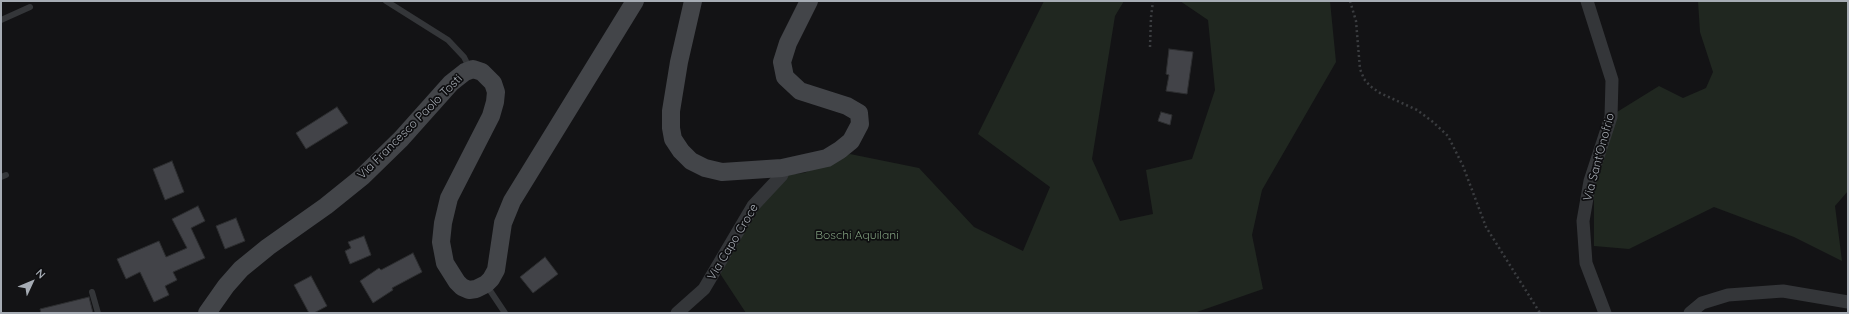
<!DOCTYPE html>
<style>
body{margin:0}
#map{position:relative;width:1849px;height:314px;overflow:hidden;background:#131315;font-family:Quicksand,sans-serif}
canvas{display:block}
.frame{position:absolute;inset:0;border:2px solid #a6acb4;pointer-events:none}
.north{position:absolute;left:12px;top:262px;width:40px;height:40px;-webkit-text-stroke:3px #0e0e10;paint-order:stroke;rotate:46deg;font-size:11px;font-weight:700;line-height:16px;text-align:center;color:#a6acb4}
.north::after{content:'';display:block;margin:auto;width:14px;height:18px;background:#a6acb4;clip-path:polygon(50% 0,100% 100%,50% 72%,0 100%)}
</style>
<div id="map">
<canvas width="1849" height="314"></canvas>
<div class="frame"></div>
<div class="north">N</div>
</div>
<script>
const context = document.querySelector('canvas').getContext('2d');
context.lineJoin = 'round';
function paint(path, color) {
  context.fillStyle = color;
  context.fill(path, 'evenodd');
}
function toPath(rows) {
  const path = new Path2D();
  for (const r of rows) {
    path.moveTo(r[0], r[1]);
    for (let i = 2; i < r.length; i += 2) path.lineTo(r[i], r[i + 1]);
  }
  return path;
}
function trace(path, color, width, dash) {
  context.strokeStyle = color;
  context.lineWidth = width;
  context.lineCap = dash ? 'butt' : 'round';
  context.setLineDash(dash || []);
  context.stroke(path);
}
function label(font, color, halo, rows, align = 'center') {
  context.font = font + ' Quicksand,sans-serif';
  context.lineWidth = 3.5;
  context.setLineDash([]);
  context.textBaseline = 'middle';
  context.strokeStyle = halo;
  context.fillStyle = color;
  for (const [text, x, y, turn = 0] of rows) {
    context.save();
    context.translate(x, y);
    context.rotate((+turn || 0) * Math.PI / 180);
    context.textAlign = isNaN(turn) ? turn : align;
    if (halo) context.strokeText(text, 0, 0);
    context.fillText(text, 0, 0);
    context.restore();
  }
}
paint(toPath([
 [1044,1,1124,1,1115,16,1092,159,1120,221,1153,214,1146,170,1192,159,1215,90,1208,20,1180,1,1330,1,1336,62,1262,190,1252,235,1263,289,1194,313,746,313,721,275,721,260,782,175,804,173,850,154,919,168,974,227,1023,251,1050,187,978,134],
 [1698,1,1848,1,1848,191,1835,206,1842,261,1794,237,1714,207,1629,249,1594,246,1594,182,1617,112,1659,86,1683,98,1706,88,1713,72,1700,32]
]), '#202720');
const building = toPath([
 [1169,49,1193,52,1187,94,1166,91,1169,75,1166,74,1169,49],
 [337,107,348,123,306,149,296,133,337,107],
 [1161,112,1172,115,1170,125,1158,121,1161,112],
 [172,161,184,192,165,200,153,169,172,161],
 [198,206,205,221,191,228,205,258,173,272,177,280,165,286,169,295,154,302,140,272,126,279,117,259,159,241,166,257,187,248,172,219,198,206],
 [236,218,245,241,225,249,216,226,236,218],
 [364,236,371,255,350,264,345,251,351,248,348,242,364,236],
 [413,253,422,272,392,288,393,290,373,303,360,281,379,268,381,270,413,253],
 [545,257,558,274,533,293,520,277,545,257],
 [311,276,327,306,314,313,309,313,294,285,311,276],
 [89,297,93,313,41,313,40,309,89,297]
]);
paint(building, '#424348');
trace(building, '#2d2e30', 1);
trace(toPath([
 [1350,1,1356,21,1360,69,1364,79,1370,86,1380,93,1417,110,1433,122,1448,136,1463,166,1486,227,1540,313],
 [1150,47,1151,17,1153,1]
]), '#3b3d40', 2.5, [2, 3]);
trace(toPath([
 [386,1,448,40,464,57,470,69],
 [1,20,30,7],
 [1,177,6,175],
 [487,286,505,313],
 [92,292,98,313]
]), '#343639', 6);
trace(toPath([
 [1587,1,1612,80,1611,117,1590,181,1583,221,1586,263,1605,313],
 [677,313,704,289,753,206,782,175,782,168],
 [1690,313,1702,303,1728,295,1783,291,1848,302]
]), '#343639', 13);
trace(toPath([
 [693,1,679,62,671,111,671,128,673,139,681,151,691,161,705,168,722,172,782,168,827,158,840,150,851,141,860,124,859,113,847,106,800,91,785,77,782,62,788,43,809,1],
 [207,313,226,286,241,269,268,247,326,206,362,177,401,139,451,83,465,72,473,69,482,72,493,83,496,92,495,102,491,116,449,198,443,223,441,242,445,263,457,282,462,287,469,290,476,289,486,284,491,279,496,270,503,223,512,201,635,1]
]), '#434549', 18);
label('12px', '#a6acb4', '#0e0e10', [
 ["Via Francesco Paolo Tosti",410,127,-45],
 ["Via Sant'Onofrio",1599,157,-75],
 ["Via Capo Croce",733,242,-59]
]);
label('12px', '#809e7e', '#0e0e10', [
 ["Boschi Aquilani",857,235]
]);
</script>
